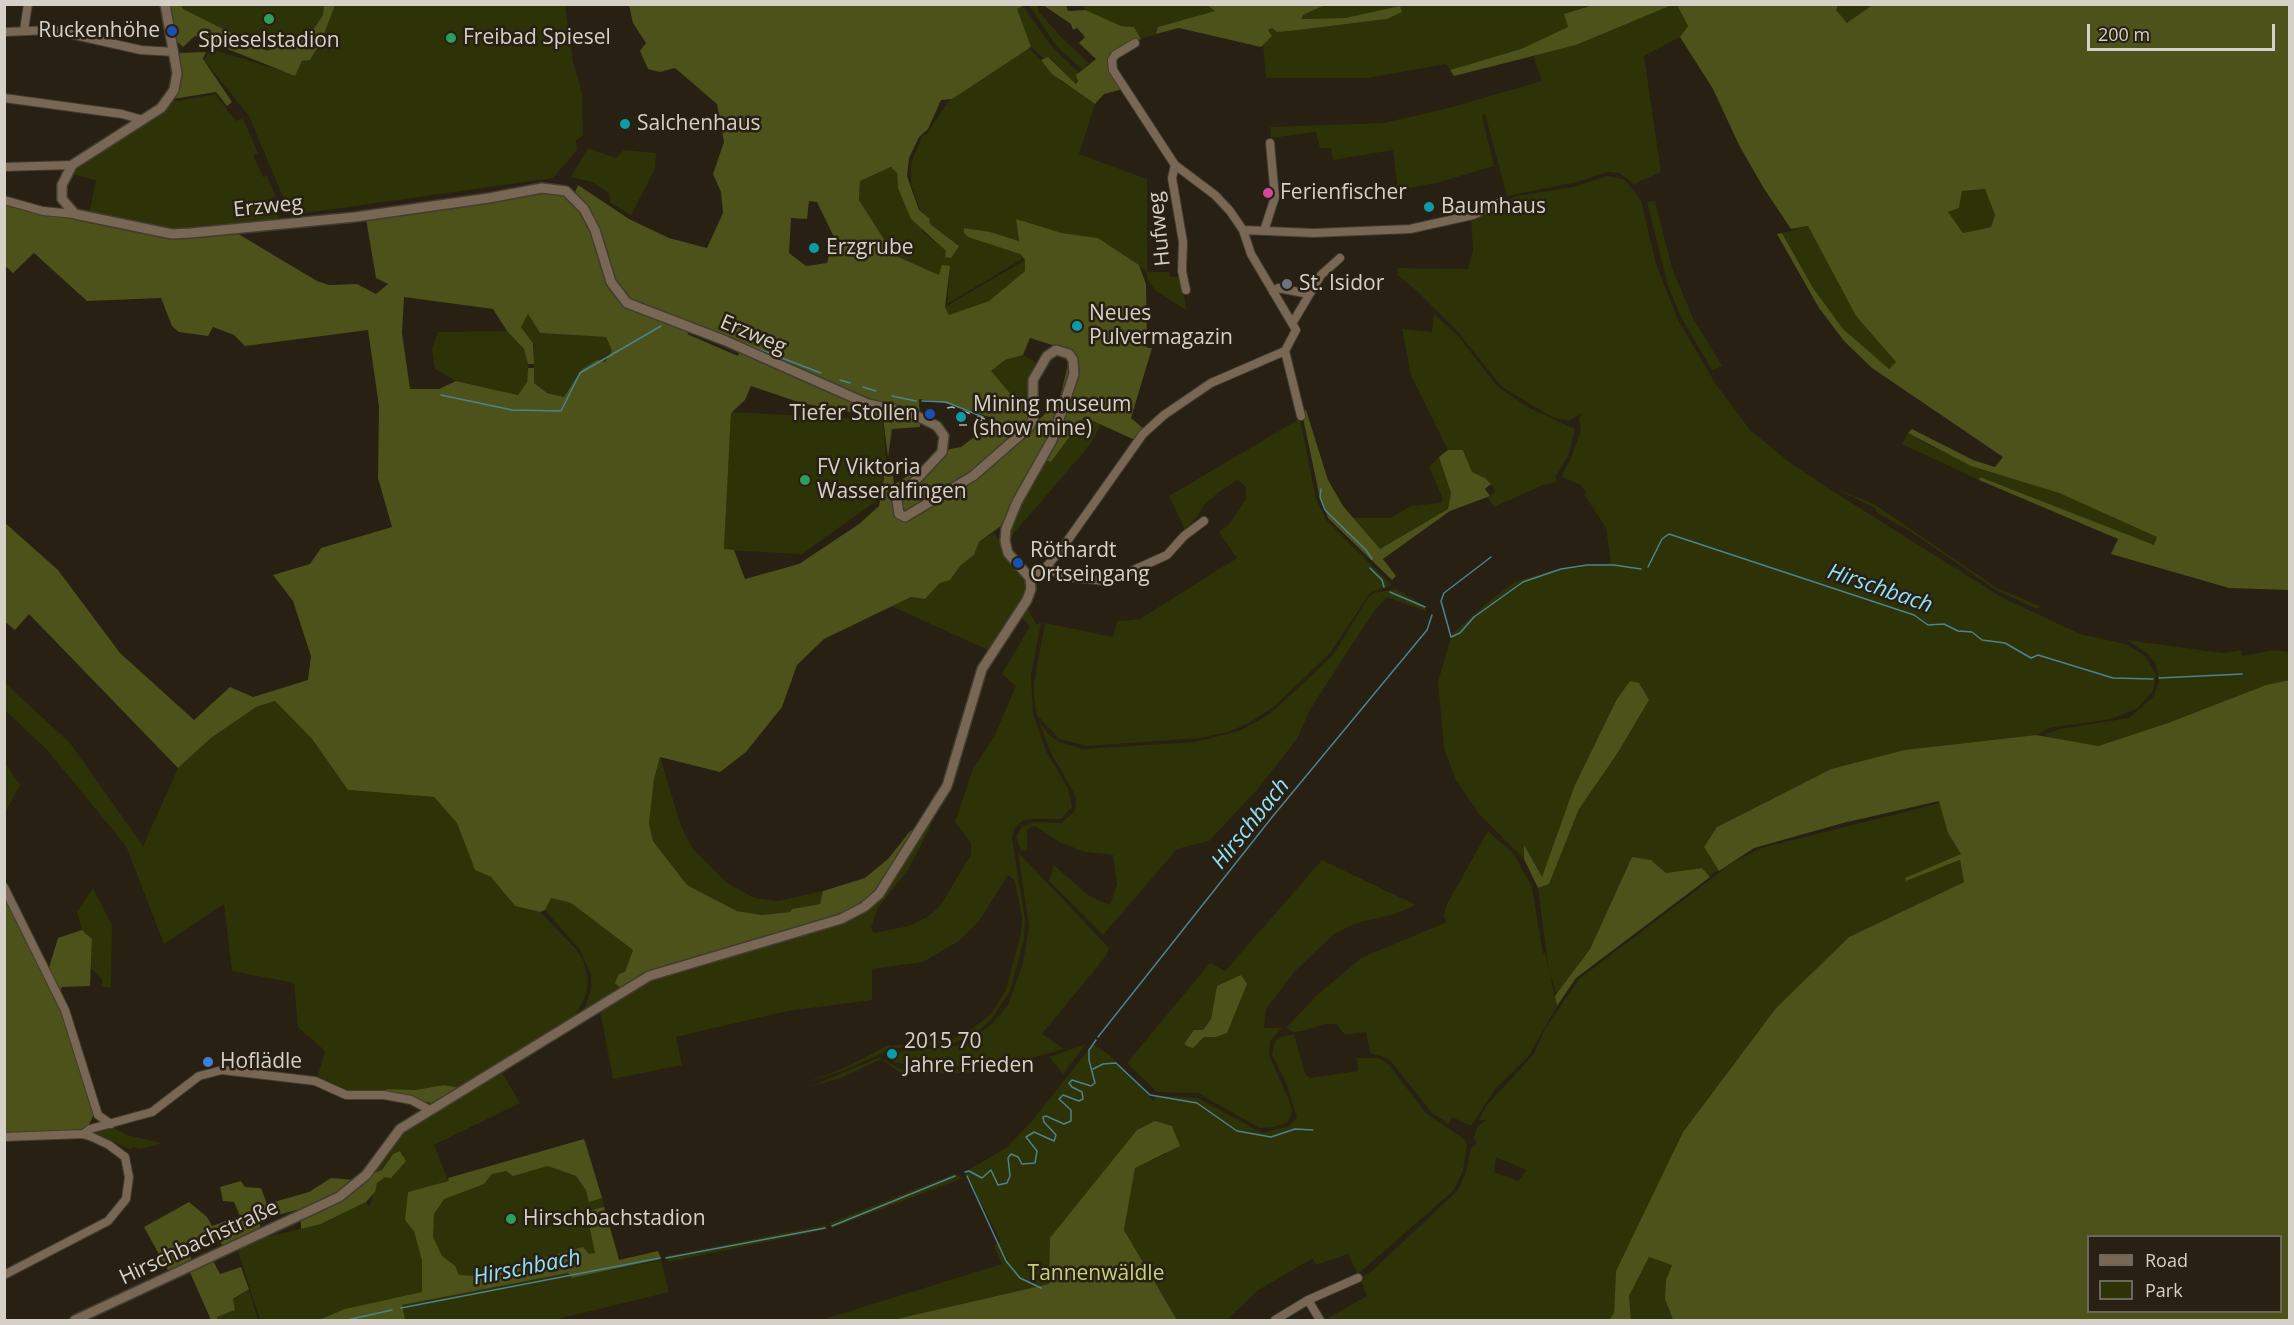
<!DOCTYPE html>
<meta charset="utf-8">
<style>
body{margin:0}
#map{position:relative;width:2294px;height:1325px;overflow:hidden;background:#272013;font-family:"Open Sans",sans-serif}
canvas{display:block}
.frame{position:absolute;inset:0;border:6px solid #d6d1c8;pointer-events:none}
.legend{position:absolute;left:2087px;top:1235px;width:195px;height:78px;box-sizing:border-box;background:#272013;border:2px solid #6d675b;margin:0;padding:8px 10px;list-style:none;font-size:18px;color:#d6d1c8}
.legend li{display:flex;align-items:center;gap:12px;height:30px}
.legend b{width:30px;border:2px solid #6d675b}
.scale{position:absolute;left:2087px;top:24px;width:188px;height:27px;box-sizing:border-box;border:3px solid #d6d1c8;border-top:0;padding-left:8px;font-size:18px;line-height:21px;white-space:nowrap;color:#d6d1c8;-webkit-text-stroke:4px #272013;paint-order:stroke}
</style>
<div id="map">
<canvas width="2294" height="1325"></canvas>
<div class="frame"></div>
<ul class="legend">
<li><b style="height:8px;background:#786755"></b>Road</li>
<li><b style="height:16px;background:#2e3207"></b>Park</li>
</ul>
<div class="scale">200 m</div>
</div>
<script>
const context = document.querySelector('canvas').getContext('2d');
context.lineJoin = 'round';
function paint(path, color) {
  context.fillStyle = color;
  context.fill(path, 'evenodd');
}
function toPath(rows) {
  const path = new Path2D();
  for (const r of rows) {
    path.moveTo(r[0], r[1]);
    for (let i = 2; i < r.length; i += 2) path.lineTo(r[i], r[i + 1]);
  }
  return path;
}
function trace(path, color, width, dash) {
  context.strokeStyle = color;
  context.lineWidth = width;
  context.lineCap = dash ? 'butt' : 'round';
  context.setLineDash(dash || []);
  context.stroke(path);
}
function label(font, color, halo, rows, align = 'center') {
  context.font = font + ' "Open Sans",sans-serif';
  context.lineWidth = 5;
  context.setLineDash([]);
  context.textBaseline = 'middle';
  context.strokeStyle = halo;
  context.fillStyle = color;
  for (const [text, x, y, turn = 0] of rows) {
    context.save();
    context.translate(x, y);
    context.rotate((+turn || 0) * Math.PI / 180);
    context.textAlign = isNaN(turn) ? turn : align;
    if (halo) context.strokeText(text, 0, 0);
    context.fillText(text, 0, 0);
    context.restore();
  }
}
paint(toPath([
 [181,5,324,5,323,15,313,30,290,42,277,42,269,51,183,9],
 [335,5,565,5,573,62,582,93,583,136,576,140,577,150,553,178,299,214,288,209,249,116,204,60,208,53,218,51,295,75,302,61,310,60,321,42],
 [1029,5,1037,5,1039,12,1062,38,1089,63,1082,69,1057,47],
 [1084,5,1207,5,1215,11,1159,27,1156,34,1141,39,1134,27,1121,26,1098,18,1085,10],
 [1325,5,1593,5,1564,14,1568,27,1521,49,1450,70,1446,64,1368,78,1266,78,1263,45,1271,36,1268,30,1272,28,1299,30,1387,19,1400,7,1345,18,1300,19,1303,15],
 [1672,5,1677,5,1688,26,1680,37,1644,56,1661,172,1634,184,1619,173,1608,172,1577,182,1507,196,1485,114,1482,116,1494,166,1440,182,1398,190,1393,150,1333,160,1331,148,1320,148,1316,132,1271,138,1270,127,1383,123,1445,109,1542,81,1533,55,1576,45],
 [1838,5,1874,5,1847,23,1836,10],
 [1024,7,1053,48,1079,73,1076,84,1049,57,1044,59,1031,47,1016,9],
 [1029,48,1062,82,1095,104,1079,154,1147,179,1147,272,1170,272,1170,277,1182,277,1186,310,1156,291,1147,279,1147,273,1139,265,1098,238,1062,233,1016,219,1019,242,971,229,968,237,1020,254,1022,259,947,304,950,266,939,275,894,255,859,200,860,181,891,167,897,173,898,188,923,232,946,251,959,246,930,224,929,218,920,210,911,184,911,163,923,134,926,135,948,102,959,92],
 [215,94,236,121,243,118,258,153,253,155,263,177,267,176,276,196,272,198,280,220,173,231,89,215,96,180,71,174,86,158,172,100,178,101],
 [588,148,616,158,624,150,656,153,655,169,631,215,610,202,609,193,592,182,571,177],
 [1607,176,1624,179,1641,200,1656,264,1678,320,1715,383,1750,430,1788,461,1831,490,2001,597,2080,634,2126,644,2145,656,2156,675,2153,691,2138,708,2111,719,2049,728,2036,735,1904,750,1831,769,1717,827,1704,847,1718,870,1709,876,1702,868,1666,873,1651,860,1632,857,1590,949,1557,994,1549,971,1538,888,1549,883,1579,809,1617,754,1649,700,1574,787,1542,878,1525,847,1524,859,1480,815,1456,780,1444,748,1438,682,1452,634,1493,598,1515,582,1553,570,1611,563,1606,528,1584,494,1587,493,1581,485,1561,477,1571,458,1581,430,1579,419,1582,413,1569,421,1552,417,1502,387,1458,332,1416,290,1397,275,1398,268,1468,269,1473,250,1471,219,1516,196,1574,187],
 [1985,189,1995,215,1991,227,1963,233,1947,213,1959,208,1962,191],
 [1655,201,1672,268,1693,318,1722,366,1712,370,1680,315,1668,286,1647,202],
 [1808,226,1856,316,1896,362,1889,370,1842,329,1813,288,1782,233],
 [1025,260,1025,271,989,301,949,315,945,307],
 [528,314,540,333,606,337,612,351,605,362,581,370,564,397,547,393,534,383,534,344,521,327],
 [1434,314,1459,337,1497,386,1529,408,1575,429,1568,456,1556,476,1557,482,1543,485,1494,507,1488,498,1496,491,1485,478,1472,472,1463,450,1448,450,1411,375,1402,329,1432,332],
 [507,331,524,349,528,364,527,382,519,395,456,381,435,369,432,349,438,332],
 [1023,355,1035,362,1029,382,1031,397,1020,405,990,371,1005,360],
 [731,412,883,420,886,460,879,499,802,554,724,550],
 [1299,415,1316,499,1327,521,1391,585,1370,593,1330,653,1275,706,1249,723,1228,732,1200,738,1087,746,1059,739,1037,715,1034,699,1034,683,1045,623,1113,637,1117,621,1140,619,1237,558,1219,532,1229,524,1246,499,1246,487,1238,480,1219,492,1203,506,1198,516,1185,530,1169,496,1296,421],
 [1084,417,1101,425,1089,446,1013,534,1011,540,1008,535,1021,500,1045,461,1051,462],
 [1908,433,1936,449,2059,493,2157,537,2154,546,1980,477,1979,480,1902,444],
 [1439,457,1451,493,1448,509,1380,549,1352,518,1391,518,1411,506,1441,503,1443,499,1429,467],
 [1836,489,1874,504,1997,588,2040,606,2037,609,1996,590,1908,530,1877,513,1875,508],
 [994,533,1028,583,1026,594,988,650,891,606,911,597,925,599,940,583,950,580,961,565,974,555,979,542],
 [1396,589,1425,606,1426,611,1387,597,1372,614,1311,708,1297,739,1256,791,1209,841,1177,849,1103,935,1049,881,1054,865,1089,896,1110,905,1117,884,1113,855,1085,852,1059,842,1035,826,1027,829,1027,850,1022,851,1018,844,1017,835,1022,827,1034,822,1061,823,1074,812,1076,805,1075,795,1051,753,1039,722,1049,735,1060,742,1083,749,1195,742,1239,731,1270,714,1333,655,1368,598,1374,593],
 [1026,605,1036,624,1041,623,1031,675,1033,714,1046,751,1068,788,1072,807,1061,819,1034,819,1024,820,1015,827,1012,838,1025,920,1024,940,1010,991,990,1021,975,1034,952,1044,893,1048,845,1070,802,1084,844,1068,887,1046,950,1040,968,1032,991,1014,1006,990,1021,933,1022,918,1015,881,1008,875,980,920,959,941,923,962,872,969,872,1000,787,1011,676,1037,682,1065,613,1079,600,1010,647,981,669,972,818,930,882,896,929,822,931,826,908,870,877,909,871,928,874,933,909,926,927,917,940,906,971,855,971,843,955,822,973,769,995,735,1016,686,1002,674,1030,626,1020,616],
 [2127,640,2223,653,2241,650,2242,656,2274,650,2289,652,2289,680,2266,685,2168,723,2098,746,2049,739,2045,734,2060,729,2129,718,2153,697,2159,682,2156,664,2148,654],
 [5,683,70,743,143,846,178,768,211,738,256,707,275,701,312,739,348,790,434,797,457,823,475,870,491,877,515,906,540,912,576,949,584,962,588,980,587,992,579,1010,571,1019,460,1088,444,1085,415,1090,388,1089,385,1093,352,1093,340,1090,317,1078,325,1051,298,1027,294,983,232,971,224,904,164,944,126,846,47,750,5,710],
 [660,757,681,826,692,848,727,883,755,898,778,901,823,891,820,904,792,909,791,912,762,915,737,911,687,885,653,841,649,823,654,779],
 [5,763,20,785,5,813],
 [1940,803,1948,833,1962,854,1906,878,1906,881,1961,860,1964,882,1849,937,1776,1008,1683,1132,1616,1271,1614,1313,1609,1320,1324,1320,1367,1296,1360,1278,1372,1271,1458,1190,1466,1172,1471,1148,1477,1144,1474,1138,1477,1127,1486,1120,1479,1120,1487,1105,1534,1054,1545,1029,1579,979,1732,863,1761,848],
 [1496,1157,1526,1170,1527,1170,1518,1181,1494,1172],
 [1488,831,1513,853,1532,887,1543,954,1545,953,1557,1006,1528,1057,1496,1088,1471,1126,1452,1117,1449,1124,1432,1113,1389,1059,1370,1053,1366,1032,1345,1035,1336,1024,1324,1024,1303,1031,1294,1032,1286,1028,1317,995,1361,958,1447,922,1444,916,1446,906],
 [1018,852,1109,948,1106,956,1042,1034,1064,1049,999,1067,918,1066,893,1062,888,1056,894,1052,952,1047,968,1041,992,1024,1008,1005,1023,963,1029,926],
 [1322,860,1416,905,1395,914,1354,924,1333,935,1295,971,1266,1009,1264,1028,1282,1028,1270,1041,1269,1055,1289,1100,1292,1112,1288,1122,1275,1127,1260,1128,1198,1093,1157,1092,1127,1063,1210,963,1225,971],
 [1217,986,1216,1037,1204,1037,1198,1043,1194,1030,1203,1030,1211,1019],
 [93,888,112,925,111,988,102,987,102,979,91,968,92,939,82,930,77,912],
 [551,898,571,903,633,950,621,988,583,1012,591,989,591,975,580,950,545,910],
 [1294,1034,1305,1074,1310,1078,1358,1071,1357,1058,1379,1058,1389,1065,1426,1113,1465,1140,1467,1145,1463,1171,1453,1191,1358,1274,1348,1254,1316,1265,1313,1258,1257,1291,1227,1320,1177,1320,1124,1230,1135,1167,1167,1154,1155,1121,1049,1284,892,1320,821,1320,1002,1264,994,1245,1001,1242,965,1172,1006,1148,1032,1121,1093,1044,1108,1054,1154,1101,1155,1095,1198,1098,1262,1133,1289,1126,1297,1118,1287,1085,1272,1054,1275,1041,1281,1037],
 [1086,1044,1063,1074,1049,1057],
 [880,1057,900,1069,996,1070,1016,1067,1002,1071,967,1073,902,1074,881,1059,841,1078,759,1100,817,1084],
 [501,1071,520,1103,434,1145,448,1180,586,1142,619,1257,401,1301,402,1305,568,1273,572,1278,661,1260,669,1292,554,1320,260,1320,236,1245,260,1234,263,1238,321,1224,366,1202,369,1207,377,1183,404,1155,400,1151,393,1154,382,1170,369,1175,400,1132],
 [111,1126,127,1135,162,1143,141,1149,132,1147,131,1150,91,1131],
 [954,1174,963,1178,832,1228,830,1223],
 [825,1225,828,1229,669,1262,667,1256],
 [1649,1257,1672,1265,1666,1280,1668,1308,1673,1320,1631,1320,1629,1296],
 [249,1289,258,1320,218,1320,217,1317,235,1310,233,1300]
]), '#2e3207');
paint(toPath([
 [1874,4,2289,5,2289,590,2229,588,2111,554,2118,539,1979,480,1980,477,2154,545,2157,537,2059,493,1971,466,1908,433,1912,429,1973,460,1995,467,2003,457,1872,368,1844,341,1819,308,1777,234,1782,233,1813,288,1843,329,1889,369,1896,362,1856,316,1808,226,1791,229,1763,187,1739,145,1713,89,1680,37,1688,26,1677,5,1838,5,1836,10,1847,23],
 [1985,189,1995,215,1991,227,1963,233,1948,212,1959,208,1962,191],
 [167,5,181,5,183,9,268,51,277,42,290,42,313,30,323,15,324,5,335,5,321,42,310,60,302,61,295,76,195,36,183,47,175,40],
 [629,5,1025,5,1017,9,1031,47,952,99,941,100,928,129,919,137,909,158,907,176,919,210,929,218,930,224,959,246,951,258,945,257,946,251,911,219,898,188,897,173,891,167,860,181,859,200,894,255,939,275,942,265,950,266,945,307,949,315,989,301,1025,271,1025,260,1020,254,968,237,964,233,964,228,990,232,1019,241,1016,219,1062,233,1098,238,1139,265,1146,284,1147,348,1152,348,1131,418,1144,429,1135,440,1084,417,1051,462,1037,458,1012,501,1001,526,979,542,974,555,961,565,950,580,940,583,925,599,911,597,824,639,797,665,782,707,746,752,720,772,660,757,654,779,649,823,653,841,687,885,737,911,762,915,790,912,792,909,820,904,823,891,865,878,888,859,911,830,915,834,877,891,852,908,826,919,647,977,624,991,615,983,619,974,625,972,633,950,571,903,551,898,545,910,540,912,515,906,491,877,475,870,457,823,434,797,348,790,312,739,275,701,256,707,211,738,178,768,29,614,15,630,5,622,4,522,58,570,120,653,194,720,230,687,253,697,308,680,311,656,293,601,273,575,310,564,321,548,392,527,378,478,379,406,368,330,245,346,234,335,213,327,208,336,179,332,172,326,161,298,87,301,34,253,13,273,5,266,5,202,44,213,153,234,235,232,317,281,329,285,357,284,376,294,388,284,376,278,366,219,545,192,561,193,571,202,578,185,629,219,669,238,707,248,723,213,721,192,713,174,724,142,717,104,675,68,660,72,648,69,640,51,646,43,633,23],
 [809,201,817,202,834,237,827,263,806,266,789,253,791,218,807,219],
 [404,297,493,309,507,331,524,349,528,364,534,364,533,343,521,327,528,314,540,333,606,337,612,351,605,362,597,360,581,370,564,397,547,393,534,383,534,368,528,368,527,382,518,395,456,381,439,389,410,389,402,333],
 [697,326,742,342,738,356,687,334],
 [1030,338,1071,351,1060,398,1035,424,1031,397,1020,405,991,371,1005,360,1023,355],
 [751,386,801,403,883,418,888,457,892,429,920,427,919,399,949,404,992,418,977,435,961,447,945,450,894,485,892,467,886,467,879,506,859,524,799,564,745,579,734,550,724,549,731,413,745,400],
 [1043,5,1066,5,1068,11,1085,10,1121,26,1134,27,1141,39,1109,60,1123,89,1104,94,1095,104,1052,74,1041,60,1048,57,1076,84,1078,81,1076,75,1096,59,1079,43,1085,37,1077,28,1073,30,1071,24],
 [1207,5,1325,5,1303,15,1301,19,1345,18,1400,6,1402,12,1387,19,1299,30,1277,32,1272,28,1268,30,1272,36,1261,47,1179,28,1156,34,1158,27,1215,11],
 [1593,5,1672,5,1576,45,1454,76,1450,70,1521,49,1568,27,1564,14],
 [206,52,203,59,232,102,227,106,216,92,173,99,177,53],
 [1306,410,1328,480,1343,506,1380,549,1448,509,1451,493,1439,457,1448,450,1463,450,1472,472,1485,478,1491,484,1485,489,1490,496,1450,511,1383,559,1396,576,1392,580,1328,518,1319,494,1302,413],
 [2289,680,2289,1320,1673,1320,1665,1299,1666,1280,1672,1265,1649,1257,1629,1296,1631,1320,1609,1320,1614,1313,1616,1271,1683,1132,1776,1008,1849,937,1964,882,1960,860,1906,881,1905,878,1961,854,1948,833,1939,801,1843,823,1754,848,1719,871,1704,847,1717,827,1831,769,1904,750,2036,735,2098,746,2168,723,2266,685],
 [2088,1236,2280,1236,2280,1312,2088,1312],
 [1630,681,1639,683,1649,700,1617,754,1579,809,1549,884,1538,888,1524,859,1524,845,1542,877,1574,787,1617,699],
 [1632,857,1651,860,1666,873,1702,868,1710,877,1576,978,1557,1006,1555,996,1590,949],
 [4,888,48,971,58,938,82,930,92,939,90,986,62,987,58,994,94,1114,88,1127,78,1130,5,1133],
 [1241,975,1247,984,1227,1033,1216,1037,1204,1037,1193,1048,1187,1046,1184,1044,1194,1030,1203,1030,1211,1019,1217,986],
 [444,1085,460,1088,435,1104,385,1093,387,1089,415,1090],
 [1155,1121,1172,1126,1180,1146,1135,1168,1124,1230,1177,1320,892,1320,1049,1284,1050,1238,1137,1130],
 [584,1139,602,1198,589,1202,586,1190,576,1176,548,1166,513,1176,506,1171,492,1174,484,1184,444,1199,434,1214,433,1237,442,1256,455,1266,459,1275,477,1276,583,1247,589,1254,595,1253,589,1224,592,1210,604,1207,619,1260,658,1251,661,1259,572,1278,568,1273,402,1305,405,1320,319,1320,345,1309,422,1292,422,1260,414,1231,405,1220,408,1192,449,1181,448,1178],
 [400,1151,406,1161,391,1178,385,1177,377,1183,375,1192,366,1202,321,1224,301,1229,301,1215,296,1210,260,1220,260,1234,225,1250,220,1241,209,1233,187,1245,193,1265,211,1257,220,1274,241,1267,249,1289,233,1299,235,1310,217,1317,218,1320,211,1320,188,1268,171,1276,144,1227,189,1202,207,1217,212,1226,240,1216,234,1202,223,1201,220,1187,241,1181,245,1187,261,1188,267,1204,309,1192,331,1178,355,1180,382,1170,393,1154]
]), '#4c5219');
trace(toPath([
 [680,319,821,373],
 [840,380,850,383],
 [863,387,876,391],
 [441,395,512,410,561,411,580,373,661,326],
 [892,396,916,401],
 [922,401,946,402,983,417],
 [1321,489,1320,497,1325,510,1366,550,1372,559],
 [1491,557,1444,593,1441,601,1451,637,1460,633,1474,617,1523,582,1561,569,1587,565,1614,565,1641,569],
 [1648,567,1662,539,1669,534,1914,615,1928,625,1944,624,1958,631,1972,632,1982,640,2005,643,2031,658,2038,655,2113,678,2153,679],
 [1370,568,1382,580,1384,587],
 [1390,592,1425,607],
 [2159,678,2242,674],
 [1098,1037,1273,816,1427,630,1432,615],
 [1093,1069,1103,1064,1116,1063,1150,1095,1197,1103,1237,1131,1271,1137,1295,1129,1313,1130],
 [965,1172,969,1171,982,1178,991,1170,998,1185,1007,1183,1010,1176,1008,1158,1011,1154,1018,1157,1022,1164,1035,1163,1037,1151,1026,1137,1034,1132,1054,1141,1056,1135,1044,1122,1043,1117,1046,1116,1064,1124,1071,1121,1071,1110,1059,1099,1063,1095,1079,1101,1083,1099,1082,1092,1072,1087,1069,1083,1072,1080,1091,1086,1095,1083,1089,1060,1089,1050,1096,1040],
 [967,1176,1006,1261,1020,1278,1041,1288],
 [832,1226,955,1176],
 [666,1258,825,1228],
 [401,1308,660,1258],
 [347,1320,392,1310]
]), '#4c838f', 1.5);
const minor = toPath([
 [24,30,28,4],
 [4,32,52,30,141,50,174,52],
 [4,98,122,114,143,120],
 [1175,165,1172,178,1183,242,1182,271,1186,290],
 [4,167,72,165],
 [4,200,43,211,75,214],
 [1243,230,1314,233,1410,229,1473,215,1499,203],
 [1264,231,1275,197,1270,143],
 [1273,292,1278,288,1309,294],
 [1293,322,1321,275,1340,258],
 [1285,351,1301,416],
 [1047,566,1059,575,1075,578,1106,581,1116,578,1167,555,1184,536,1204,521],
 [1030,578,1047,566,1063,547,1143,434,1164,415,1211,383,1285,351,1296,330,1251,254,1243,230,1230,211,1215,195,1175,165,1113,70,1112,60,1115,55,1135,43],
 [4,887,65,1010,98,1115,111,1124],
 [83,1134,90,1129,152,1112,199,1076,222,1070,315,1081,346,1095,384,1095,411,1100,430,1110],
 [4,1137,83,1134,92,1137,109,1145,125,1157,129,1177,126,1199,108,1221,4,1275],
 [1308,1300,1320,1320],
 [1275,1320,1308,1300,1358,1278]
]);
const tertiary = toPath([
 [75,1320,339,1197,366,1175,400,1129,649,976,841,919,864,907,879,894,947,786,982,669,1027,600,1031,589,1030,578,1008,553,1005,541,1006,529,1017,502,1052,440,1074,374,1073,360,1069,354,1056,350,1047,356,1033,380,1033,420,1028,428,973,476,905,517,899,514,897,500,942,452,944,436,937,426,913,414,868,404,726,341,627,303,611,282,595,230,584,209,566,191,542,188,489,198,355,217,191,233,172,234,75,214,62,199,62,185,72,165,161,108,174,90,177,73,165,4]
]);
trace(minor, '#433c30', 10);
trace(tertiary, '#433c30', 12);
trace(minor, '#786755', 8);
trace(tertiary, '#786755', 9);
trace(toPath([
 [947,408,952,407,985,419],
 [959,425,970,425,987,418]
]), '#b6b0a7', 1.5, [8, 8]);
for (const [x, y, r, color] of [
 [269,19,6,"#2e9e5b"],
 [172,31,6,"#1a4fb4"],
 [451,38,6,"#2e9e5b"],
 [625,124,6,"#0f9aa8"],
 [1268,193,6,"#d1479c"],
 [1429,207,6,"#0f9aa8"],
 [814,248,6,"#0f9aa8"],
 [1287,284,6,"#6b7280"],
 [1077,326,6,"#0f9aa8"],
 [930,414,6,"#1a4fb4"],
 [961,417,6,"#0f9aa8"],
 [805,480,6,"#2e9e5b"],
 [1018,563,6,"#1a4fb4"],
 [892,1054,6,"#0f9aa8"],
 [208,1062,6,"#3f7fe0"],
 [511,1219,6,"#2e9e5b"]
]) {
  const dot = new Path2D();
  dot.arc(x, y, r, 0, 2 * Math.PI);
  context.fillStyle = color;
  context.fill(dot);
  trace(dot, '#272013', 2);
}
label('21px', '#d6d1c8', '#272013', [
 ["Ruckenhöhe",160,31,"right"],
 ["Freibad Spiesel",463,38],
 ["Spieselstadion",269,41,"center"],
 ["Salchenhaus",637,124],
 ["Ferienfischer",1280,193],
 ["Baumhaus",1441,207],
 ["Erzgrube",826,248],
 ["St. Isidor",1299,284],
 ["Neues",1089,314],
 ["Pulvermagazin",1089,338],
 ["Mining museum",973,405],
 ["(show mine)",973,429],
 ["Tiefer Stollen",918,414,"right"],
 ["FV Viktoria",817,468],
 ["Wasseralfingen",817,492],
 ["Röthardt",1030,551],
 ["Ortseingang",1030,575],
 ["2015 70",904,1042],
 ["Jahre Frieden",904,1066],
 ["Hoflädle",220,1062],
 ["Hirschbachstadion",523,1219]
], 'left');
label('21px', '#d6d1c8', '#272013', [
 ["Erzweg",268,207,-6],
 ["Hufweg",1160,229,-96],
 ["Erzweg",753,335,23],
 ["Hirschbachstraße",199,1243,-25]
]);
label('21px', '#c6d17d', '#272013', [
 ["Tannenwäldle",1096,1274]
]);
label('italic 22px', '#8fe0fa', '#272013', [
 ["Hirschbach",1880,589,19],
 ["Hirschbach",1251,824,-51],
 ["Hirschbach",527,1268,-11]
]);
</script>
